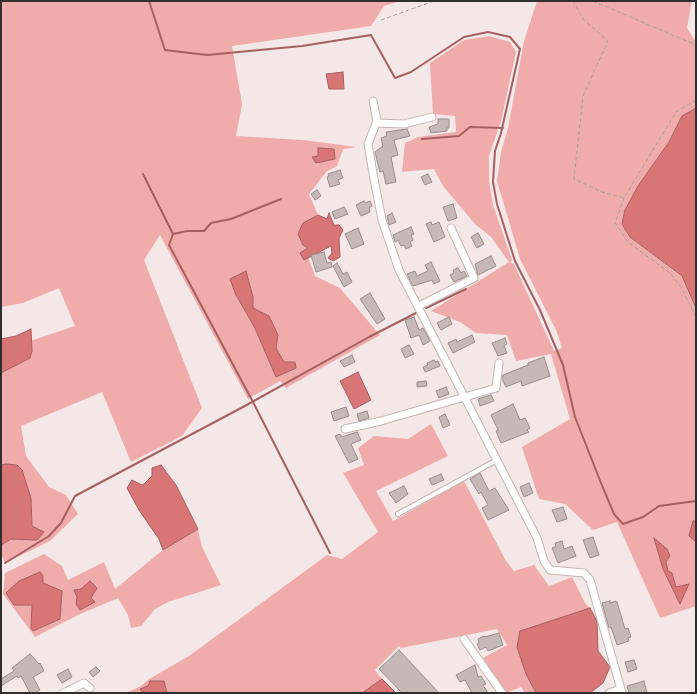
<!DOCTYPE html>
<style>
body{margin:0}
#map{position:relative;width:697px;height:694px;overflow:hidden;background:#f4e7e7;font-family:Poppins,sans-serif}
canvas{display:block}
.frame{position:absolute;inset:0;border:2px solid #332e2e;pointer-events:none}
</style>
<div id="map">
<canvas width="697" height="694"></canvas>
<div class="frame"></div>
</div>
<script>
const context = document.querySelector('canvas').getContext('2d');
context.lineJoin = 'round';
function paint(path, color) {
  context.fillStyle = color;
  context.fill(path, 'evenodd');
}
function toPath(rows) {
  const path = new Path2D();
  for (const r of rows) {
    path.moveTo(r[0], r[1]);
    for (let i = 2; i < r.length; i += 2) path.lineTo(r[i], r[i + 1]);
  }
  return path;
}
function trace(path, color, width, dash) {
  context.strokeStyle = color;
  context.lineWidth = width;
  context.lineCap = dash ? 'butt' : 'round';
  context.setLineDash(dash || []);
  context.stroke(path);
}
paint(toPath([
 [1,1,401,1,384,6,371,26,232,46,242,104,236,136,303,140,357,147,343,149,337,166,327,171,309,194,318,215,303,223,298,234,303,245,309,248,304,260,308,257,315,276,340,288,380,335,286,388,280,381,248,399,160,235,144,260,202,408,182,436,131,462,102,392,21,426,26,456,49,487,66,495,78,514,50,541,5,563,1,553,2,544,11,539,37,540,32,526,31,498,6,464,1,465,1,373,30,358,32,351,30,341,75,326,59,288,23,303,1,307],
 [537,1,692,1,687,28,696,42,696,108,682,116,669,142,638,186,625,210,622,224,630,237,682,277,696,308,696,606,660,618,617,522,593,530,565,504,539,499,522,447,570,419,551,354,516,361,507,335,476,333,460,322,431,311,509,262,491,237,475,224,443,186,434,169,402,172,405,143,418,137,456,132,455,116,433,114,430,63,464,40,489,36,510,42,516,52,501,121,489,156,489,181,493,205,512,260,510,262,514,264,554,351,562,348,556,330,520,259,497,181,501,152,508,128,524,41],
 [431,424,448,456,376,491,393,521,464,481,506,561,514,571,534,565,549,586,572,577,585,603,590,608,520,631,526,674,536,693,525,693,521,687,506,693,483,658,507,645,497,629,401,648,399,646,375,670,382,679,362,693,126,693,141,686,149,679,189,656,327,555,342,559,378,532,343,473,364,465,358,448,374,436,408,439],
 [198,529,202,547,221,585,168,602,155,609,141,626,131,628,128,615,118,598,80,614,35,637,3,594,5,573,44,554,62,566,68,580,104,562,115,589,163,550]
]), '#f0acab');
const water = toPath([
 [343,72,344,89,329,89,326,74,343,72],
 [696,108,696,308,682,276,630,237,622,224,625,210,638,186,669,142,682,116,696,108],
 [318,148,334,149,335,159,316,163,312,157,318,156,318,148],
 [329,213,334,225,339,225,343,230,339,238,340,257,333,261,328,258,332,253,331,246,304,260,300,253,308,248,303,245,298,234,303,223,318,215,327,219,329,213],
 [246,271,253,297,253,308,269,316,278,335,276,348,284,362,295,362,296,368,276,377,254,326,236,295,230,279,246,271],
 [31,329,32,351,30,358,1,373,1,339,16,336,31,329],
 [358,372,371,400,354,409,340,381,358,372],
 [6,464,17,465,22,470,31,498,32,526,44,532,37,540,11,539,1,545,1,465,6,464],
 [161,465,176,485,198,529,163,550,159,539,139,510,127,488,132,480,142,485,144,484,152,476,152,468,161,465],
 [693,521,696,521,696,542,689,536,693,521],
 [654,538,667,549,670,556,666,562,668,571,672,573,676,587,689,584,680,604,663,569,654,538],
 [40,572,43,576,43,583,62,591,60,619,33,631,31,628,32,605,14,605,6,593,19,581,40,572],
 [90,581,97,588,91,598,95,602,80,610,76,604,77,597,74,590,81,589,90,581],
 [590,608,597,621,598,651,610,667,603,683,590,693,536,693,526,674,517,647,520,631,590,608],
 [382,679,396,693,362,693,382,679],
 [150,681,164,681,167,693,143,693,140,689,148,686,150,681]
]);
paint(water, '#d77577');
trace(water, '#a66061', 1);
trace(toPath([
 [149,1,165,50,207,55,302,46,371,35,395,78,411,72,464,37,488,32,510,37,520,49,501,133,495,151,493,182,497,204,515,261,540,310,563,365,575,417,601,483,614,514,623,524,643,517,659,506,696,501],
 [422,139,459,136,470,127,503,128],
 [143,174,173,234,169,245,253,402,330,553],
 [173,234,187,231,204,231,211,223,231,219,281,199],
 [426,308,466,289],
 [5,563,49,536,61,523,75,496,243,407,369,337,416,313]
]), '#a66061', 2);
const building = toPath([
 [438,119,449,119,449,128,447,128,447,131,431,133,429,127,438,124,438,119],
 [407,129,410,136,394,140,398,155,391,157,396,182,386,184,383,171,380,172,375,152,383,146,381,138,387,136,386,132,407,129],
 [340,170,343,178,338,180,340,184,330,187,327,177,329,176,328,174,340,170],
 [428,174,432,182,425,185,421,177,428,174],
 [317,190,321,196,315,200,311,194,317,190],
 [364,201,365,203,370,201,372,206,369,208,370,212,361,216,356,205,364,201],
 [453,204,457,218,448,221,443,207,453,204],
 [344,207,348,214,335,219,332,212,344,207],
 [392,213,396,222,389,225,387,216,392,213],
 [431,222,432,225,439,222,445,237,434,242,426,224,431,222],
 [411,227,414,234,411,235,413,240,410,242,412,246,406,249,404,245,401,246,398,240,395,242,393,235,411,227],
 [358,228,364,244,352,249,345,234,358,228],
 [478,233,484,244,477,248,471,237,478,233],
 [324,252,327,263,331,262,332,267,316,272,311,255,324,252],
 [491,256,496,266,478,275,475,264,491,256],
 [431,262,440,281,434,284,432,280,413,286,407,274,415,271,417,276,428,271,425,265,431,262],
 [337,263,343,274,347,272,352,282,344,287,333,266,337,263],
 [458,268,461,273,464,271,467,276,454,282,450,275,454,273,453,270,458,268],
 [370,293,385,319,377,324,360,299,370,293],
 [414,317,419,330,423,328,430,341,423,345,419,335,411,338,405,320,414,317],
 [449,317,452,324,441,330,437,323,449,317],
 [472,335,475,342,453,353,448,343,456,339,457,342,472,335],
 [505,338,507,344,504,346,507,353,498,356,492,343,505,338],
 [409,345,414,354,405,358,401,349,409,345],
 [352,355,355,362,344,367,340,361,352,355],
 [544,357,550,376,522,386,521,381,506,387,502,379,503,375,528,365,528,363,544,357],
 [434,360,435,362,438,361,440,366,425,372,423,367,428,365,427,363,434,360],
 [426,381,427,386,417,387,417,382,426,381],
 [446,387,449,394,439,398,436,391,446,387],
 [491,395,494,401,480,406,478,399,491,395],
 [513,404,520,420,525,418,530,428,527,430,529,432,501,443,496,431,498,430,491,415,513,404],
 [346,407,349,416,334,421,331,412,346,407],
 [367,411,369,418,359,421,357,414,367,411],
 [445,414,450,425,443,428,439,417,445,414],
 [357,432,361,440,351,444,358,459,349,463,335,436,340,434,342,437,357,432],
 [480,473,489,491,495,488,509,510,488,520,482,508,488,505,481,492,479,494,470,479,480,473],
 [441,474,444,480,432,485,429,479,441,474],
 [529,483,533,493,524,497,520,487,529,483],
 [404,486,408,494,396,503,389,493,404,486],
 [563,507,567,519,557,522,552,510,563,507],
 [593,537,599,555,590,558,583,540,593,537],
 [562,541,564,549,572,546,576,556,558,563,552,548,556,546,555,543,562,541],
 [610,601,610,603,616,601,617,602,625,629,628,628,631,637,628,638,629,641,617,645,611,627,609,628,602,603,610,601],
 [499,633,503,645,488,651,486,647,480,650,477,644,479,643,478,639,484,636,485,637,499,633],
 [399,650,439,693,402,693,379,669,399,650],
 [30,654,39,664,40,663,44,671,33,677,40,690,35,693,30,693,21,676,18,678,17,676,1,686,1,679,14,671,12,668,30,654],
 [634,660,637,669,628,672,625,662,634,660],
 [475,665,478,677,481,676,486,684,483,685,488,693,472,693,465,680,460,682,456,675,475,665],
 [96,667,100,671,93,677,89,672,96,667],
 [68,669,72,677,62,683,57,675,68,669],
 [644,681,647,693,629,693,627,686,644,681]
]);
paint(building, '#c5b9b8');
trace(building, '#998d8d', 1);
const lane = toPath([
 [398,514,497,460]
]);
const street = toPath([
 [373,101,377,121,368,144,374,179,382,220,399,270,537,538,544,561,550,570,584,573,590,580,622,693],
 [376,123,404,124,432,117],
 [419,306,474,278,451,228],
 [345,429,381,421,496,388,499,363],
 [464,639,502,693],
 [64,693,84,683,90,688],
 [609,693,621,689]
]);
trace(lane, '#c2b6b5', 6);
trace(street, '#c2b6b5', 9);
trace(toPath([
 [573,1,583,19,608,41,583,96,574,179,602,192,624,198],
 [593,1,696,45],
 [381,20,434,1],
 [696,100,676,112,624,198,615,223,629,243,670,273,681,287,696,317]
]), '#a99f9f', 1, [4, 2.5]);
trace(lane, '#fff', 4);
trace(street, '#fff', 7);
</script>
